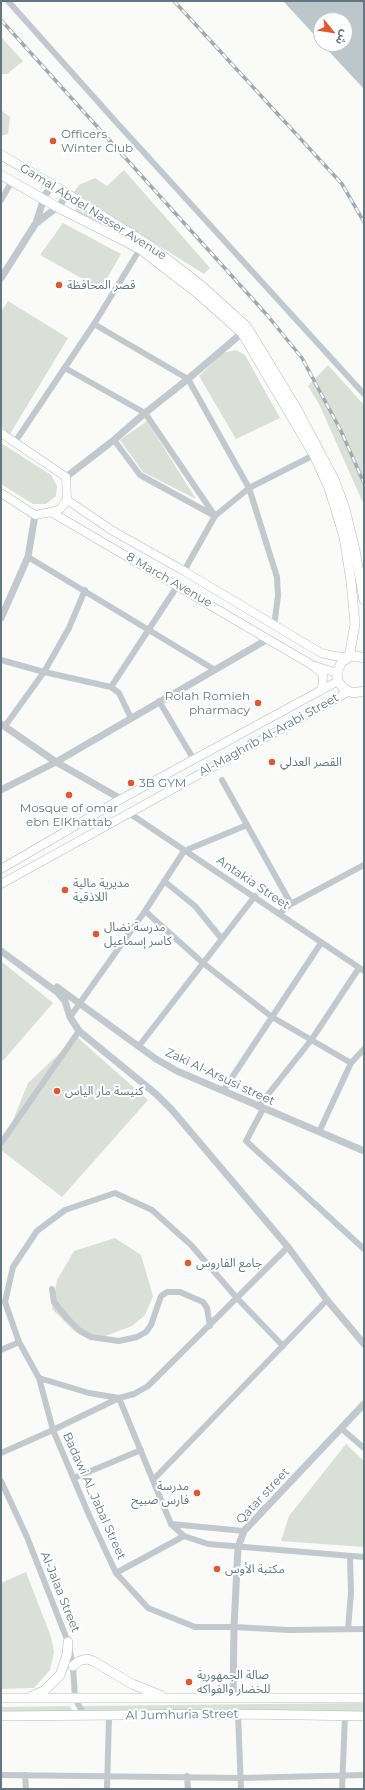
<!DOCTYPE html>
<meta charset="utf-8">
<style>
body{margin:0}
#map{position:relative;width:365px;height:1790px;overflow:hidden;background:#fafaf8;font-family:Montserrat,"Noto Sans Arabic",sans-serif}
canvas{display:block}
.frame{position:absolute;inset:0;border:2px solid #657683;pointer-events:none}
.north{position:absolute;left:313px;top:12px;width:40px;height:40px;box-sizing:border-box;background:#fff;border:1px solid #c1c8cd;border-radius:50%;rotate:120deg;font-size:11px;font-weight:700;line-height:16px;text-align:center;color:#657683}
.north::after{content:'';display:block;margin:auto;width:14px;height:18px;background:#e4572e;clip-path:polygon(50% 0,100% 100%,50% 72%,0 100%)}
</style>
<div id="map">
<canvas width="365" height="1790"></canvas>
<div class="frame"></div>
<div class="north">ش</div>
</div>
<script>
const context = document.querySelector('canvas').getContext('2d');
context.lineJoin = 'round';
function paint(path, color) {
  context.fillStyle = color;
  context.fill(path, 'evenodd');
}
function toPath(rows) {
  const path = new Path2D();
  for (const r of rows) {
    path.moveTo(r[0], r[1]);
    for (let i = 2; i < r.length; i += 2) path.lineTo(r[i], r[i + 1]);
  }
  return path;
}
function trace(path, color, width, dash) {
  context.strokeStyle = color;
  context.lineWidth = width;
  context.lineCap = dash ? 'butt' : 'round';
  context.setLineDash(dash || []);
  context.stroke(path);
}
function label(font, color, halo, rows, align = 'center') {
  context.font = font + ' Montserrat,"Noto Sans Arabic",sans-serif';
  context.lineWidth = 4;
  context.setLineDash([]);
  context.textBaseline = 'middle';
  context.strokeStyle = halo;
  context.fillStyle = color;
  for (const [text, x, y, turn = 0] of rows) {
    context.save();
    context.translate(x, y);
    context.rotate((+turn || 0) * Math.PI / 180);
    context.textAlign = isNaN(turn) ? turn : align;
    if (halo) context.strokeText(text, 0, 0);
    context.fillText(text, 0, 0);
    context.restore();
  }
}
paint(toPath([
 [1,37,23,61,7,74,1,74],
 [1,110,10,117,8,134,1,136],
 [124,170,210,268,204,274,74,192,79,185,95,178,107,186],
 [78,205,137,241,136,243,75,211],
 [63,223,121,254,101,289,40,255],
 [8,301,68,338,10,434,1,427,1,312],
 [236,350,245,355,280,418,236,439,199,376,223,353],
 [328,365,364,405,364,505,319,404,308,386],
 [147,421,196,499,143,472,120,440],
 [1,443,51,475,57,486,56,496,46,504,33,504,1,484],
 [1,961,53,1003,1,1063],
 [77,1037,148,1100,62,1197,1,1150,28,1083],
 [115,1238,141,1255,153,1296,145,1315,132,1326,105,1336,75,1332,52,1309,57,1280,74,1251],
 [346,1444,364,1461,364,1547,281,1541,289,1516],
 [26,1572,51,1637,54,1652,50,1670,34,1688,1,1689,1,1583],
 [364,1703,364,1711,87,1713,84,1711,82,1706],
 [70,1706,73,1713,1,1713,1,1707]
]), '#dadfd7');
paint(toPath([
 [283,1,364,1,364,89,322,44,345,44,345,20,321,20,321,42]
]), '#bbc7cb');
const secondary = toPath([
 [1,433,66,477,67,500,113,531,184,571,321,653,334,656,349,657],
 [1,493,35,515,51,512,312,665,337,673],
 [51,512,60,509,67,500],
 [315,668,323,674,322,690],
 [1,869,121,799,338,681],
 [1,884,348,692]
]);
const primary = toPath([
 [1,155,53,185,149,245,202,286,247,327,297,409,335,481,345,509,355,550,364,600],
 [1,175,57,207,140,249,197,293,242,333,314,455,329,488,344,537,351,581,355,624,349,657],
 [364,658,355,656,349,657,341,663,337,673,338,681,344,689,353,693,364,691],
 [73,1666,79,1661,87,1659,93,1661,132,1684,160,1695],
 [32,1696,45,1690,60,1675,67,1655,68,1642],
 [1,1698,364,1698],
 [1,1716,238,1714,364,1716]
]);
trace(secondary, '#b3babf', 9);
trace(primary, '#b5babe', 10);
trace(toPath([
 [8,1,117,123,364,394],
 [1,200,12,181],
 [94,324,188,379,249,488,277,577,278,596,274,626],
 [65,368,145,413,215,516],
 [114,440,140,475,213,515],
 [15,442,94,324,140,249],
 [28,557,215,670],
 [184,571,215,516,249,488,314,455],
 [1,660,44,672,111,687,119,693,131,718],
 [111,687,178,585],
 [159,701,194,760],
 [5,726,44,672,69,628,85,590],
 [129,813,364,971],
 [247,825,291,904],
 [164,881,195,906,221,938],
 [145,911,203,963,272,1017,351,1063,364,1049],
 [279,914,291,904,364,865],
 [70,1017,145,911,184,851,247,825,222,780],
 [139,1046,255,896],
 [223,1091,321,943],
 [258,1107,312,1039,359,968],
 [263,1109,246,1141,364,1249],
 [319,1132,351,1063],
 [1,1143,79,1031],
 [52,1289,54,1302,67,1318,80,1331,91,1337,119,1341,137,1337,146,1332,151,1325,161,1296,167,1292,180,1292,203,1302,207,1308,210,1326],
 [283,1346,236,1297,191,1245,152,1210,115,1193,65,1210,37,1231,13,1267,5,1302,19,1342,39,1378,89,1393,119,1398,171,1524,184,1536,208,1544,364,1557],
 [1,1350,19,1342],
 [39,1378,53,1430,89,1515,116,1573,148,1608,195,1627,234,1627,289,1630,364,1629],
 [342,1429,364,1448],
 [1,1453,53,1430,119,1398,134,1394,148,1386,288,1247],
 [74,1478,141,1450],
 [154,1479,327,1300],
 [1,1481,27,1537,68,1642,73,1666,75,1698,84,1715],
 [171,1524,244,1531],
 [116,1573,184,1536],
 [348,1629,351,1593,350,1557],
 [238,1714,241,1789],
 [1,1775,241,1778,364,1775],
 [25,1775,26,1789],
 [187,1776,188,1789],
 [107,1789,109,1716],
 [342,1789,345,1716]
]), '#c3c8cc', 6);
trace(toPath([
 [38,222,61,204,66,193],
 [1,278,36,223,45,195,53,185],
 [66,477,114,440,145,413,188,379,242,333],
 [1,618,28,557,35,515],
 [1,724,56,762,121,799],
 [1,790,56,762,268,639],
 [1,951,57,992,65,1001,70,1017,79,1031,156,1094,172,1110,288,1247,327,1300,364,1344],
 [57,987,156,1059,177,1071,364,1151],
 [233,1699,234,1627,238,1547,244,1531,364,1404]
]), '#c3c8cc', 7);
trace(secondary, '#fff', 8);
trace(primary, '#fff', 9);
const rail = toPath([
 [174,1,342,184,364,222],
 [1,20,267,315,302,358,341,431,364,483]
]);
trace(rail, '#a2aab0', 3.5);
trace(rail, '#fff', 2, [6]);
for (const [x, y, r, color] of [
 [53,141,4,"#e4572e"],
 [59,285,4,"#e4572e"],
 [258,703,4,"#e4572e"],
 [272,762,4,"#e4572e"],
 [131,783,4,"#e4572e"],
 [69,795,4,"#e4572e"],
 [65,890,4,"#e4572e"],
 [96,934,4,"#e4572e"],
 [57,1091,4,"#e4572e"],
 [188,1263,4,"#e4572e"],
 [197,1493,4,"#e4572e"],
 [217,1569,4,"#e4572e"],
 [189,1682,4,"#e4572e"]
]) {
  const dot = new Path2D();
  dot.arc(x, y, r, 0, 2 * Math.PI);
  context.fillStyle = color;
  context.fill(dot);
  trace(dot, '#fff', 1.5);
}
label('12px', '#657683', '#fff', [
 ["Officers",61,134],
 ["Winter Club",61,148],
 ["قصر المحافظة",67,285],
 ["Rolah Romieh",250,696,"right"],
 ["pharmacy",250,710,"right"],
 ["القصر العدلي",280,762],
 ["3B GYM",139,783],
 ["Mosque of omar",69,808,"center"],
 ["ebn ElKhattab",69,822,"center"],
 ["مديرية مالية",73,883],
 ["اللاذقية",73,897],
 ["مدرسة نضال",104,927],
 ["كاسر إسماعيل",104,941],
 ["كنيسة مار الياس",65,1091],
 ["جامع الفاروس",196,1263],
 ["مدرسة",189,1486,"right"],
 ["فارس صبيح",189,1500,"right"],
 ["مكتبة الأوس",225,1569],
 ["صالة الجمهورية",197,1675],
 ["للخضار والفواكه",197,1689]
], 'left');
label('12px', '#657683', '#fff', [
 ["Gamal Abdel Nasser Avenue",93,212,32],
 ["8 March Avenue",169,580,30],
 ["Al-Maghrib Al-Arabi Street",269,735,-29],
 ["Antakia Street",253,883,34],
 ["Zaki Al-Arsusi street",220,1077,25],
 ["Badawi Al_Jabal Street",94,1496,66],
 ["Qatar street",263,1496,-47],
 ["Al-Jalaa Street",60,1592,68],
 ["Al Jumhuria Street",182,1715,-1]
]);
</script>
